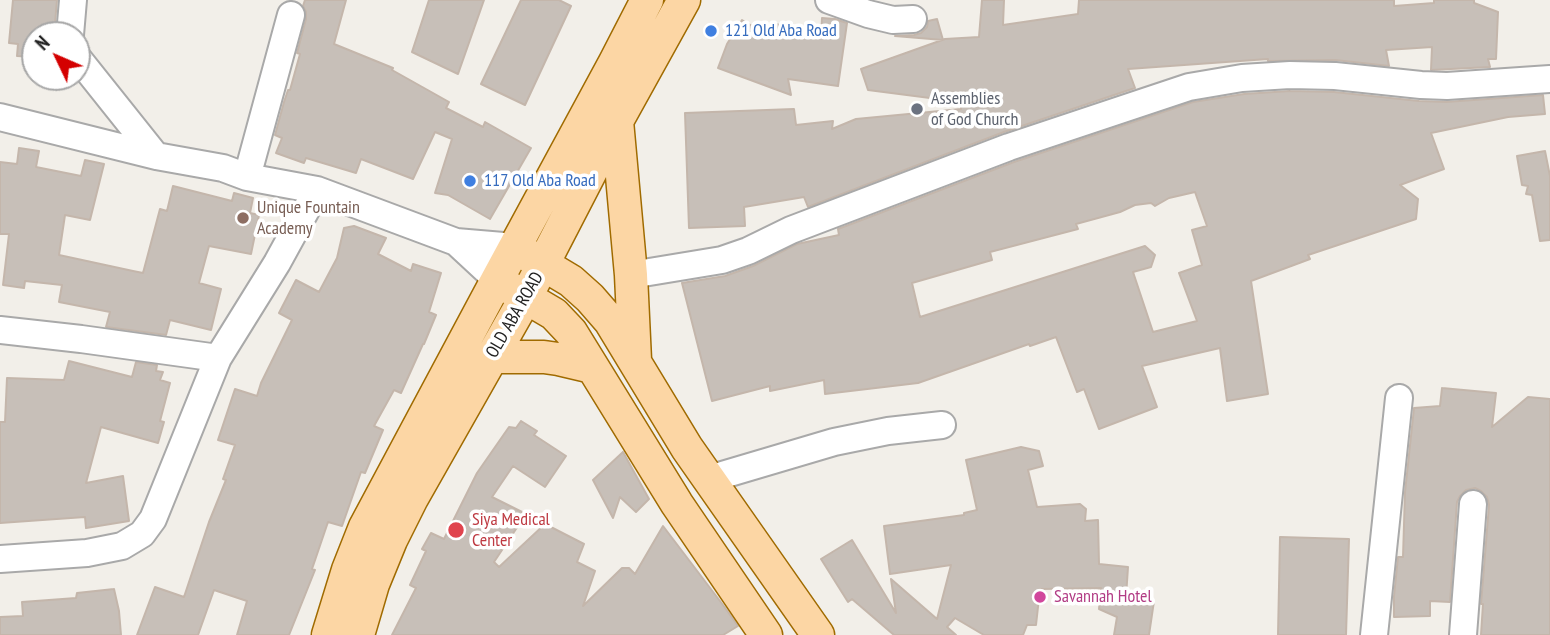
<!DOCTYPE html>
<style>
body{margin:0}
#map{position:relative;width:1550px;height:635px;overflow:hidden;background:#f2efe9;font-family:"PT Sans Narrow",sans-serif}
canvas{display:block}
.north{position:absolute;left:21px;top:21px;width:70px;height:70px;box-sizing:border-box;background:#fff;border:2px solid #a7a7a7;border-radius:50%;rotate:314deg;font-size:19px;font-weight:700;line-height:28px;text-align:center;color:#222}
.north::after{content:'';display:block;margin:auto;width:24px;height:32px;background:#d40000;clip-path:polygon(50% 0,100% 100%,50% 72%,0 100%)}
</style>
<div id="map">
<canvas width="1550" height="635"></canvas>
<div class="north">N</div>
</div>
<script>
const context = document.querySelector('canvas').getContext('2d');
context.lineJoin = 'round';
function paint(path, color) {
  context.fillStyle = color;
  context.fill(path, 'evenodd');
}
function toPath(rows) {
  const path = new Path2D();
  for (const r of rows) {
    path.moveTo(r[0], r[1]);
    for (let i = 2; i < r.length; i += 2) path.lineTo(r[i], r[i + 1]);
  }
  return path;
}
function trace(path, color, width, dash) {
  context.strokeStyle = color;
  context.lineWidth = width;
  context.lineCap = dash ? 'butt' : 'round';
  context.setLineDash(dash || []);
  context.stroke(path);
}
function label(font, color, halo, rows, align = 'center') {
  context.font = font + ' "PT Sans Narrow",sans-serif';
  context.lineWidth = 7;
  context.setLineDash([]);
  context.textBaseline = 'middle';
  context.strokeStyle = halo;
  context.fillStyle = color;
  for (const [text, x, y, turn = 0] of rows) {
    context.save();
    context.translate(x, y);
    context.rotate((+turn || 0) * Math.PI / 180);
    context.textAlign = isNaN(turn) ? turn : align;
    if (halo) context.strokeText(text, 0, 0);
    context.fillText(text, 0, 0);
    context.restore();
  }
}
const building = toPath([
 [13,0,57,0,54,35,35,35,35,57,17,56,18,44,9,43,13,0],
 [305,0,346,0,334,44,393,68,392,70,449,102,446,108,483,127,485,122,531,148,490,219,448,195,435,193,452,139,435,132,413,179,361,159,356,173,306,158,304,163,276,153,282,138,275,135,284,102,288,90,290,90,300,54,297,53,306,19,306,12,303,6,305,0],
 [429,0,484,0,458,74,412,52,429,0],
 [521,0,559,0,571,6,525,105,481,84,521,0],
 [982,0,1004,0,1003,25,1078,14,1079,0,1394,0,1394,6,1434,3,1434,0,1474,0,1474,3,1498,12,1496,59,1488,59,1490,67,1431,70,1432,47,1386,50,1389,66,1335,60,1268,61,1268,59,1128,69,1135,88,1004,132,808,207,804,197,744,207,745,226,689,228,685,113,794,109,796,125,833,121,832,129,856,119,961,109,961,102,868,90,861,69,945,39,979,37,982,0],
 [822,18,835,19,847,23,838,86,788,79,791,95,718,68,727,44,742,20,769,36,773,23,821,38,822,18],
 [937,19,943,40,895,36,914,35,921,33,927,27,928,21,937,19],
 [1290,91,1334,92,1419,101,1446,102,1543,95,1545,114,1508,117,1431,133,1444,169,1400,185,1418,199,1416,219,1308,255,1310,259,1251,281,1268,394,1227,401,1220,348,1142,366,1157,407,1099,429,1084,389,1077,392,1056,337,1030,346,1029,344,918,383,825,394,824,380,770,391,770,386,712,401,682,283,725,276,753,266,797,244,839,235,838,229,1014,162,1193,102,1244,94,1290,91],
 [1195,192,1207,226,1192,230,1202,265,1179,273,1197,321,1153,332,1133,272,1151,267,1155,255,1145,246,920,317,912,283,992,260,990,252,1078,229,1076,224,1120,212,1135,205,1151,203,1155,206,1169,198,1195,192],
 [19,148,39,151,36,167,81,176,85,160,104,164,90,220,65,215,59,255,133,271,143,273,160,209,167,211,173,186,232,201,234,193,253,198,250,213,259,215,251,254,209,246,199,283,221,289,211,330,170,320,166,335,106,327,110,312,59,302,62,285,25,281,24,288,3,285,9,234,0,234,0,162,17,164,19,148],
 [1545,151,1550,176,1550,240,1540,241,1532,195,1526,194,1528,186,1522,185,1517,156,1545,151],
 [354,226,386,238,378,254,411,271,413,264,441,273,429,312,436,315,424,344,423,344,401,393,394,390,374,426,383,430,365,473,361,472,342,526,328,522,312,569,315,570,289,635,237,635,247,601,214,590,198,635,137,635,155,587,184,597,209,522,226,480,223,479,235,445,218,440,235,389,257,396,261,383,292,320,279,313,296,280,319,292,337,258,344,228,354,226],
 [69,361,132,377,136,362,157,365,156,371,163,372,160,380,170,383,160,421,164,422,158,443,101,427,86,483,123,476,129,521,86,528,85,517,0,523,0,422,5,422,7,378,64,380,69,361],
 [1442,388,1496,393,1492,427,1528,397,1550,399,1550,635,1481,635,1483,604,1481,604,1489,505,1487,497,1481,491,1475,488,1466,490,1460,496,1457,502,1450,602,1430,601,1430,616,1394,617,1394,596,1398,557,1403,557,1405,492,1414,408,1440,406,1442,388],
 [521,421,537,431,534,435,566,456,545,487,513,466,492,497,526,514,494,562,499,567,545,524,584,544,577,562,595,571,583,606,622,568,629,568,635,574,663,526,723,605,738,626,723,635,392,635,416,588,410,585,426,551,422,549,431,533,444,539,477,473,509,427,516,428,521,421],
 [1021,447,1039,451,1043,466,1028,470,1037,507,1080,504,1086,509,1085,521,1098,520,1099,564,1128,567,1126,597,1154,601,1149,635,1114,635,1117,617,1099,609,1101,588,1040,589,1036,625,1027,625,1023,635,984,635,955,618,947,627,956,635,894,635,852,599,848,602,821,559,852,540,896,613,891,579,937,619,951,565,890,574,884,526,964,515,964,513,977,510,966,460,1021,447],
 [623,452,649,499,636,512,620,497,613,518,593,480,623,452],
 [1280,537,1349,539,1346,635,1278,635,1280,537],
 [114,589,119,611,121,635,0,635,0,617,23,616,22,602,76,598,77,593,114,589]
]);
paint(building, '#c7bfb8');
trace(building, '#c4b6ab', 2);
const minor = toPath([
 [829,0,868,14,893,20,913,19],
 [70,35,73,0],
 [77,57,156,156],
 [0,117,156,156,223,168,247,177,317,190,456,242,515,247],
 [247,177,291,15],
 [456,242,497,280],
 [631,275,722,260,748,251,791,230,1009,147,1189,87,1242,78,1290,75,1335,76,1421,85,1447,86,1550,79],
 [0,330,81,339,218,358],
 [709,479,834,442,888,431,942,425],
 [0,559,87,553,122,546,142,534,153,519,218,358,277,263,317,190],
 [1374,635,1399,398],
 [1463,635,1473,504]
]);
const major = toPath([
 [617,121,631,275,635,360],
 [526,254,571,281,590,298,610,321,687,448,818,635],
 [510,288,554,314,571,332,677,504,766,635],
 [491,357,544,357,558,359,592,367],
 [328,635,348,570,365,527,497,280,615,62,647,0],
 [358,635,373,584,391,540,412,498,526,297,617,121,684,0]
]);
trace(minor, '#a9a9a9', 30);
trace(major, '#a06b00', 35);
trace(minor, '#fff', 26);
trace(major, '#fcd6a4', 32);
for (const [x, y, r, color] of [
 [711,31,7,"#3f7fe0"],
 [917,109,7,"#6b7280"],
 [470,181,7,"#3f7fe0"],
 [243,218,7,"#8d6e63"],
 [456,530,9,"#e0444e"],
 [1040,597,7,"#d1479c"]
]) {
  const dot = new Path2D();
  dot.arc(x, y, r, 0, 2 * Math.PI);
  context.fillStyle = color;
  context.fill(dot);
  trace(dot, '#fff', 2.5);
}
label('18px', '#366cbe', '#fff', [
 ["121 Old Aba Road",725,31],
 ["117 Old Aba Road",484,181]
], 'left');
label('18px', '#5b616d', '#fff', [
 ["Assemblies",931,99],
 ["of God Church",931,120]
], 'left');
label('18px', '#785e54', '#fff', [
 ["Unique Fountain",257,208],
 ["Academy",257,229]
], 'left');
label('18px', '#222', '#fff', [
 ["OLD ABA ROAD",515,315,-60]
]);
label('18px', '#be3a42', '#fff', [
 ["Siya Medical",472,520],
 ["Center",472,541]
], 'left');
label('18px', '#b23c85', '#fff', [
 ["Savannah Hotel",1054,597]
], 'left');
</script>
